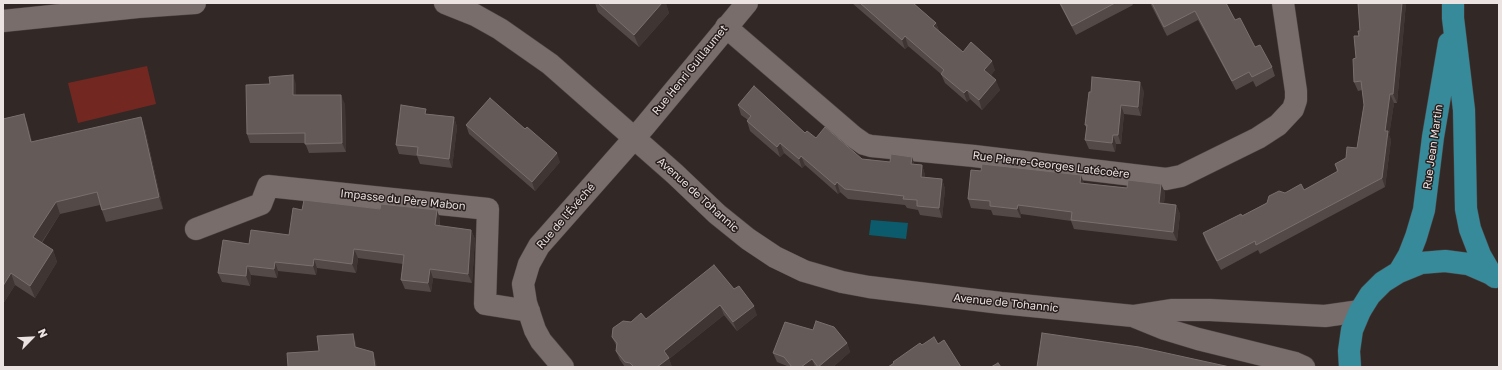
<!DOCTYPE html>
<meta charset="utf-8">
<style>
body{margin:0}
#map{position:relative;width:1502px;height:370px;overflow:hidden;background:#322826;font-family:"Golos Text",sans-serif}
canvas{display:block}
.frame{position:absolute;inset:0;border:4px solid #eae3e2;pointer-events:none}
.north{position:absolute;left:12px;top:318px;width:40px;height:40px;-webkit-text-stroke:3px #281e1d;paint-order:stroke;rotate:66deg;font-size:11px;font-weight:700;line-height:16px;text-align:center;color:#eae3e2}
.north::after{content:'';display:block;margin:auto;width:14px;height:18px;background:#eae3e2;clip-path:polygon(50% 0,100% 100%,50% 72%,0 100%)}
</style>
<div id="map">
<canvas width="1502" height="370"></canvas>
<div class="frame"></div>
<div class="north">N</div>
</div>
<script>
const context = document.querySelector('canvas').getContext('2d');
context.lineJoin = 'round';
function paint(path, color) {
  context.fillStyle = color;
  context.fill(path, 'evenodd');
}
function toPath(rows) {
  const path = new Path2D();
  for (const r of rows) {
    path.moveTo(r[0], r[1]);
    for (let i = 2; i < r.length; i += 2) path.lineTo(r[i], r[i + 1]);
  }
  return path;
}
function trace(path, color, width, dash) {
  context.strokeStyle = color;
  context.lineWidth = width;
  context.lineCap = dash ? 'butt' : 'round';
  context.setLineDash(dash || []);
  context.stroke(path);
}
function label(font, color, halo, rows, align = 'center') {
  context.font = font + ' "Golos Text",sans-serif';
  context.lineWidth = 3;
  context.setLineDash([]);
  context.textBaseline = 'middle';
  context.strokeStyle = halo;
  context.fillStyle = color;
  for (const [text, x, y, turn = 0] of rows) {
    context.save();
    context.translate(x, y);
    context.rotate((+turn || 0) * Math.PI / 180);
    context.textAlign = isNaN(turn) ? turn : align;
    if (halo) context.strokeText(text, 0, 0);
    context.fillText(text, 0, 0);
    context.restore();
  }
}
paint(toPath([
 [147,66,156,104,78,123,68,83]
]), '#722820');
paint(toPath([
 [871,220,908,223,906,239,869,235]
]), '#0b5b6c');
const minor = toPath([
 [445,3,475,15,500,29,550,64,675,174,717,214,748,239,775,257,804,271,842,282,869,287,1001,303,1133,316,1171,310,1210,310,1325,316,1360,311],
 [3,21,138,7,195,3],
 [726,27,854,137,864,144,871,146,974,156,1166,179,1181,176,1258,138,1278,125,1293,109,1296,100,1296,91,1283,3],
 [196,229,261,204,268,186,488,209,485,304,529,311],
 [1133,316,1165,329,1198,339,1295,363,1304,367],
 [563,367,541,341,535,330,526,303,523,284,529,264,539,246,644,127,747,3]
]);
const major = toPath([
 [1453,3,1453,18,1464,110,1466,209,1470,229,1480,255,1491,274],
 [1399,272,1409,255,1416,237,1424,210,1433,137,1449,43],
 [1350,367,1349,351,1352,330,1360,311,1370,295,1383,282,1399,272,1421,263,1445,261,1468,264,1491,274,1495,277]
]);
trace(minor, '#4b4342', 23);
trace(major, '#4b4342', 23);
trace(minor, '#786d6b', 22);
trace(major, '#378a9a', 22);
paint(toPath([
 [595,3,667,3,666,4,669,13,639,47,598,12],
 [852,3,913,3,936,23,939,31,963,52,995,70,991,75,1000,90,982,110,970,99,967,102,945,83,941,74,908,46,905,49],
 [1059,3,1132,3,1133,5,1076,35],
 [1150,3,1226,3,1235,20,1255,47,1272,67,1275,76,1256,87,1253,81,1236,90,1198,20,1167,36],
 [1358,3,1406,3,1397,103,1394,103,1389,135,1391,140,1385,187,1260,254,1258,250,1221,270,1206,242,1203,233,1242,216,1285,193,1304,190,1337,172,1335,164,1346,158,1357,148,1364,105,1362,90,1358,91,1354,82,1356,58,1359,36,1360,31],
 [296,84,296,95,345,104,346,152,309,153,305,143,250,143,247,134],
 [1144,91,1141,116,1124,114,1121,144,1116,144,1115,152,1089,149,1085,140,1087,129,1085,125],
 [738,105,805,133,816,138,862,159,890,162,912,157,914,164,922,165,925,175,925,177,942,179,945,189,942,218,920,215,918,210,907,208,905,205,848,199,840,192,838,194,805,165,802,168,784,153,780,157,750,131,747,121,748,120,741,115],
 [24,114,28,126,32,142,145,129,163,209,106,222,100,205,60,214,42,243,53,250,57,262,35,298,15,285,3,304,3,119],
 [428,114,454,117,457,127,452,168,420,164,417,156,399,154,396,145],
 [466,125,560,162,535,191,469,134],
 [981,171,1081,175,1084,184,1127,188,1161,184,1165,193,1164,203,1176,205,1180,214,1177,241,1074,229,1071,221,1021,214,1021,218,993,215,991,210,971,208,968,199],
 [380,209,437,210,440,219,440,226,471,230,475,239,472,283,433,278,431,292,405,289,401,280,403,264,358,258,356,273,317,268,316,275,278,271,277,278,251,275,250,286,222,282,218,273,249,244,289,235,302,210],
 [734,289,757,315,737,331,724,315,669,359,672,367,625,367,620,360,616,351,617,347,612,337,646,319],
 [847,343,850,352,833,367,788,367,787,366,777,362,773,353]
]), '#534a48');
paint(toPath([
 [661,3,667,3,666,4,669,13,639,47,634,35],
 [1402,3,1406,3,1397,103,1393,94],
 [936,23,939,32,933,26],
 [905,36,908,46,905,49,902,40],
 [992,61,995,70,988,79,984,70],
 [293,75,296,84,296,104,293,95],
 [996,80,1000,90,982,110,979,100],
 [1140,82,1144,91,1141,116,1138,107],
 [967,90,970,99,967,102,964,93],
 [1390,94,1394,103,1389,135,1391,140,1385,187,1382,178,1385,131],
 [341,95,345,104,346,152,342,143],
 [1121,105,1124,114,1121,144,1118,135],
 [24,114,28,126,35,154,31,142],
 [141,117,145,129,163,209,159,197],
 [454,117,457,127,452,168,449,159],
 [1113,135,1116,144,1115,152,1112,143],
 [780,143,784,153,780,157,777,147],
 [557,153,560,162,535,191,532,182],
 [801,156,805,165,802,168,799,159],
 [912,157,915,166,911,164],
 [922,165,925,175,924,186,921,177],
 [1081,175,1084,184,1080,183],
 [942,179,945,189,942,218,939,208],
 [837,182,840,192,838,194,835,185],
 [1161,184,1165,193,1163,212,1159,203],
 [56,202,60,214,37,249,33,237],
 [1018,205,1021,214,1021,218,1017,209],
 [1176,205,1180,214,1177,241,1173,232],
 [437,210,440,219,439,235,435,225],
 [471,230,475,239,472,283,468,274],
 [354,249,358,258,356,273,352,264],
 [53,250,57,262,35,298,30,286],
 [314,259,317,268,316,275,313,266],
 [275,262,278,271,277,278,274,269],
 [247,266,251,275,250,286,246,276],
 [430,269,433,278,431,292,428,283],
 [11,273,15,285,3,304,3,286],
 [720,305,724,315,669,359,672,367,657,367,664,351],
 [754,306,757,315,737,331,733,322],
 [353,334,356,343,358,357,355,347],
 [847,343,850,352,833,367,819,367],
 [373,352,376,361,377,367,375,367],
 [812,359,815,367,801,367]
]), '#3f3533');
const building = toPath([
 [598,3,662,3,634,35,598,3],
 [860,3,913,3,936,23,933,26,963,52,971,42,992,61,984,70,996,80,979,100,967,90,964,93,941,74,944,70,905,36,902,40,860,3],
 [1060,3,1115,3,1072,26,1060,3],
 [1152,3,1226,3,1235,20,1240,18,1255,47,1260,45,1272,67,1252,77,1249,72,1232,81,1195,11,1164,27,1152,3],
 [1358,3,1402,3,1393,94,1390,94,1385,131,1388,131,1382,178,1256,245,1255,241,1217,261,1203,233,1241,214,1242,216,1267,203,1269,196,1279,191,1285,193,1301,184,1304,190,1338,171,1335,164,1346,158,1347,147,1357,148,1364,105,1361,81,1354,82,1353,59,1356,58,1354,36,1359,36,1358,31,1360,31,1358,3],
 [293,75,293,95,341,95,342,143,305,144,305,133,247,134,246,85,270,84,269,77,293,75],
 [1092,77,1140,82,1138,107,1121,105,1118,135,1113,135,1112,143,1085,140,1087,125,1085,125,1089,92,1091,92,1092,77],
 [754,86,805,133,807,131,816,138,825,127,862,159,890,162,891,154,912,157,911,164,922,165,921,177,942,179,939,208,917,206,917,200,903,199,904,196,845,189,837,182,835,185,801,156,799,159,780,143,777,147,747,121,751,116,738,105,754,86],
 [490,98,525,129,527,127,557,153,532,182,466,125,490,98],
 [401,105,426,109,425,114,454,117,449,159,417,155,418,147,396,145,401,105],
 [24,114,31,142,141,117,159,197,102,210,97,192,56,202,33,237,53,250,30,286,11,273,3,286,3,119,24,114],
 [982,164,1081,175,1080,183,1127,188,1128,180,1161,184,1159,203,1176,205,1173,232,1071,220,1072,212,1018,205,1017,209,990,206,990,201,968,199,971,170,981,171,982,164],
 [304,200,380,209,381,204,437,210,435,225,471,230,468,274,430,269,428,283,401,280,404,255,354,249,352,264,314,259,313,266,275,262,274,269,247,266,246,276,218,273,223,240,249,244,251,230,289,235,293,208,302,210,304,200],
 [714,265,734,289,739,286,754,306,733,322,720,305,664,351,669,358,657,367,634,367,630,363,625,362,616,351,617,343,612,337,613,328,623,321,631,322,641,313,646,319,714,265],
 [816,321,834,327,847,343,818,367,812,359,801,367,792,367,784,357,773,353,785,322,813,330,816,321],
 [1042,333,1139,347,1230,367,1037,367,1042,333],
 [353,334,355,347,373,352,375,367,288,367,287,353,319,351,317,336,353,334],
 [934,337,938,344,944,340,961,367,888,367,894,363,893,362,920,343,922,345,934,337],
 [998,363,1001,367,991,367,998,363]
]);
paint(building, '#645a58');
trace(building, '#79706e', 1);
label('11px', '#eae3e2', '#281e1d', [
 ["Rue Henri Guillaumet",690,70,-51],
 ["Rue Jean Martin",1433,147,-82],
 ["Rue Pierre-Georges Latécoère",1051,165,7],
 ["Avenue de Tohannic",698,195,42],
 ["Impasse du Père Mabon",403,200,6],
 ["Rue de l'Évéché",566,216,-49],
 ["Avenue de Tohannic",1006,303,6]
]);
</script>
